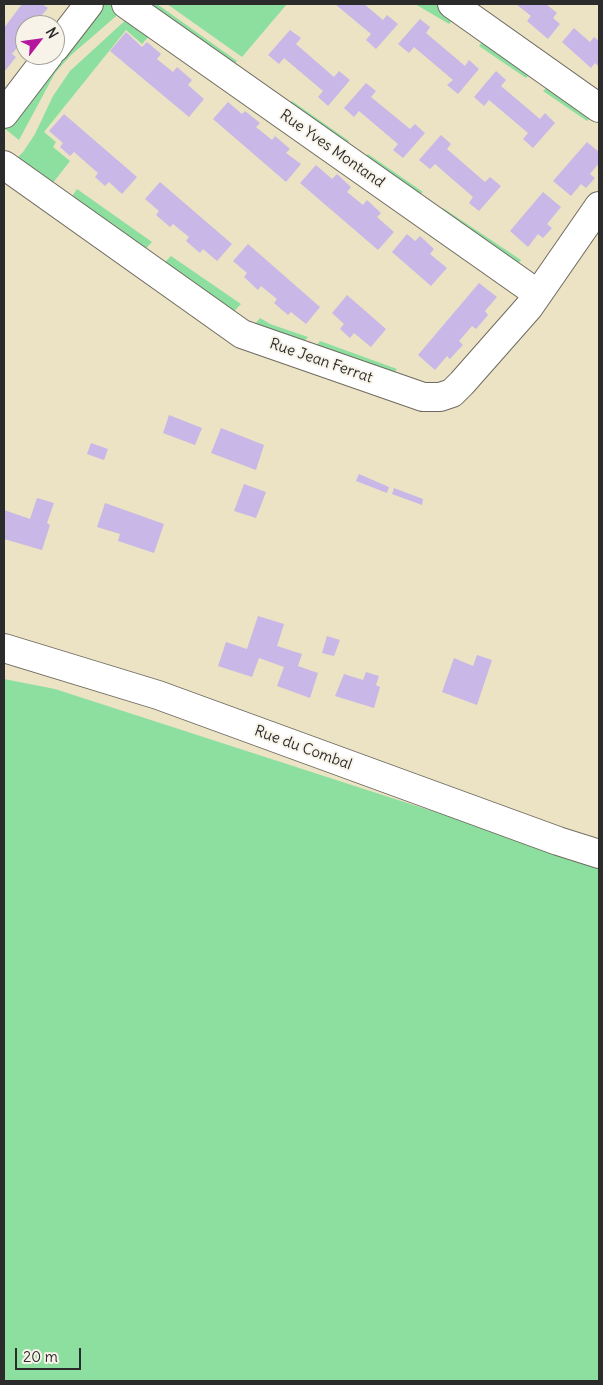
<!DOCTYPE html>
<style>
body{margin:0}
#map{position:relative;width:603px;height:1385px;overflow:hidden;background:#ece3c4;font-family:Delius,sans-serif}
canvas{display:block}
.frame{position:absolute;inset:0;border:5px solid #2b2b2b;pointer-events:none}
.north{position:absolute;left:15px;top:15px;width:50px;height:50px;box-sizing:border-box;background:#f7f3e8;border:1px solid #a5a39c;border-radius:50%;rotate:60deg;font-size:14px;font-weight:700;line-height:20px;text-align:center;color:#2b2b2b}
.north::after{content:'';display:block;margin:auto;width:18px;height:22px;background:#b5179e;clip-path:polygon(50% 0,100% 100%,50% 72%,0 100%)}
.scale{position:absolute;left:15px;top:1348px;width:66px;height:22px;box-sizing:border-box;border:2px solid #2b2b2b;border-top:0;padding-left:6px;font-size:15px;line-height:18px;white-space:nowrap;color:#2b2b2b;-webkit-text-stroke:4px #f7f3e8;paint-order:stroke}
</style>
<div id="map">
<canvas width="603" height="1385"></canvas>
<div class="frame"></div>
<div class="north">N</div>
<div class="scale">20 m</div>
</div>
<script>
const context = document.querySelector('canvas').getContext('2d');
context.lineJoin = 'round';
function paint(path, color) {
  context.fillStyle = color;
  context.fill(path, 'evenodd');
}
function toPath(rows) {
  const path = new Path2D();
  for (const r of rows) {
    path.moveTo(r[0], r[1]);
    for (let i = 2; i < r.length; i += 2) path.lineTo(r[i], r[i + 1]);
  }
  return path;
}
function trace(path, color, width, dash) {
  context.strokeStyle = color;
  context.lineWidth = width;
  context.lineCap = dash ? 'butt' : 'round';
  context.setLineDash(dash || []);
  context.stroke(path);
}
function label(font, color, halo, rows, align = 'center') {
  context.font = font + ' Delius,sans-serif';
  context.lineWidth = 4;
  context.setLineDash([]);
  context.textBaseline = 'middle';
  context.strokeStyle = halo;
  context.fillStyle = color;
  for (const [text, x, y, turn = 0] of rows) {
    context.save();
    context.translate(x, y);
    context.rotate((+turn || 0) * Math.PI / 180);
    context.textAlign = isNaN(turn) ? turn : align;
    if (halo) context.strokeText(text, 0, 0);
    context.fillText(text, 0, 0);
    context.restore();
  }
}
paint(toPath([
 [102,4,114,4,122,11,70,56,55,73,19,140,4,128,4,125],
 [138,4,157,4,237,61,230,69],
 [167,4,287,4,242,57],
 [415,4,436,4,456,16,449,24],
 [130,16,131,25,149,36,142,44,126,30,44,132,56,142,53,147,70,161,49,188,12,163,23,152,35,134,53,96,70,71],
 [485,38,533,70,526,78,479,46],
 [550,84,574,100,575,109,589,119,587,121,543,91],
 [292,101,349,141,342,148,285,109],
 [368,154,423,192,413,199,361,162],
 [77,189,152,242,140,255,71,198],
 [443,208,521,260,514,270,437,215],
 [171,256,241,304,228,318,160,267],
 [260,318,270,324,308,337,299,347,251,329],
 [320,341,397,369,394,373,312,351],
 [4,679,55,689,599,865,599,1381,4,1381]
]), '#8ddf9f');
paint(toPath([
 [22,4,42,4,48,8,36,22,40,25,25,25,25,37,12,54,16,57,4,72,4,28],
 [335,4,364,4,383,20,387,15,398,24,376,49,366,40,371,34],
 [516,4,546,4,557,13,553,18,560,24,548,39,527,21,531,16],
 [420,19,430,27,426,33,465,66,469,60,479,69,458,94,447,85,453,80,414,47,409,53,398,44],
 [574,28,590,42,594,37,599,41,599,67,595,63,591,68,562,42],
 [290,30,301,38,296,44,334,77,339,71,350,80,328,106,318,97,323,91,284,58,279,64,268,55],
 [126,32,142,47,147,42,161,54,157,59,173,72,177,67,192,80,188,85,204,99,189,117,110,51],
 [496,71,506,80,501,86,540,119,545,113,555,123,533,148,523,139,528,133,489,100,484,106,474,97],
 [366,83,376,91,371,97,410,129,415,124,425,133,403,158,393,150,398,144,359,111,354,117,344,108],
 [228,102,242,114,245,111,260,123,256,127,272,140,275,136,290,149,286,153,301,164,286,182,213,119],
 [64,114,137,177,122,194,109,182,105,186,95,177,98,173,74,152,70,156,60,147,63,143,49,131],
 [441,135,451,144,447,149,485,182,490,177,501,186,479,211,469,203,473,197,435,164,430,169,419,160],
 [587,142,599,152,599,163,590,174,595,178,586,188,581,184,571,196,553,181],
 [316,165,332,179,337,174,351,187,347,192,363,205,367,200,381,213,377,217,394,232,378,250,300,183],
 [160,182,232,244,217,261,203,249,200,253,186,241,189,237,173,224,170,227,156,215,159,211,145,199],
 [543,192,561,207,547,224,552,228,543,238,538,234,528,247,510,231],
 [407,234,415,241,420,236,434,249,430,254,447,268,431,286,392,252],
 [248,244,320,307,306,324,291,312,288,315,274,303,277,299,261,286,258,290,244,277,247,273,233,261],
 [479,283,497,297,485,311,488,315,476,329,472,326,459,341,463,345,459,349,450,359,447,356,435,370,418,355],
 [347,295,386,329,371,347,354,333,350,338,340,329,344,324,332,313],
 [169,415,202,428,195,445,163,433],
 [221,428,264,445,256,470,211,453],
 [91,443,108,449,104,460,87,454],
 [359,474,389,487,387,493,356,481],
 [244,484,266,492,256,518,234,511],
 [394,488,423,499,422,505,392,494],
 [37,498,54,503,47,523,50,525,42,550,4,539,4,510,30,519],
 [105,503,164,524,154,553,118,541,120,534,97,527],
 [258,616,284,624,277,646,302,654,298,666,318,673,310,698,277,686,284,667,259,658,252,677,218,666,226,642,247,649],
 [327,636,340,640,334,656,322,653],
 [477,655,492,660,477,705,442,692,454,658,473,666],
 [366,672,379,676,376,685,380,687,374,708,335,696,344,674,363,680]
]), '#c8b7e7');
const minor = toPath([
 [126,4,538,294],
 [452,4,599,108],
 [55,48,89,4],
 [4,114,49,55],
 [4,165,242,334,423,397,440,397,452,393,462,383,529,307,599,206],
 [4,648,158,695,558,841,599,854]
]);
trace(minor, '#6f6b61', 30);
trace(minor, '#fff', 28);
label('15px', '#2b2b2b', '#f7f3e8', [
 ["Rue Yves Montand",332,149,35],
 ["Rue Jean Ferrat",321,361,19],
 ["Rue du Combal",303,748,20]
]);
</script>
